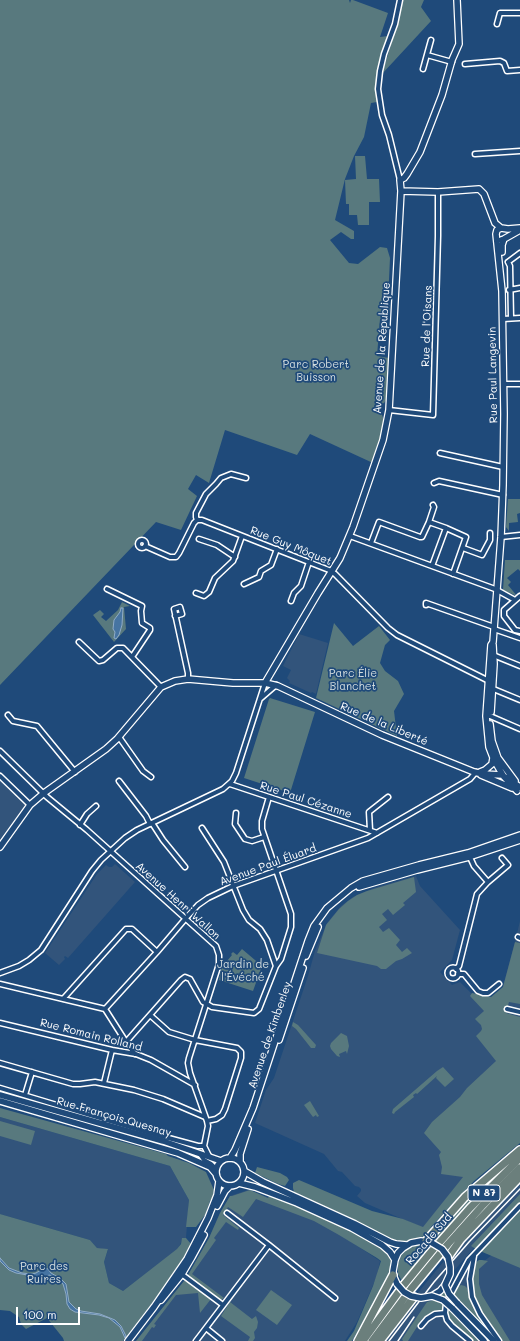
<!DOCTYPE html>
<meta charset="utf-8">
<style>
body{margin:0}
#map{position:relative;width:520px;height:1341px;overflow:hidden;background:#1f4a7a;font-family:Mali,sans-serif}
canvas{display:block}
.scale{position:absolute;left:16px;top:1307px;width:64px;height:18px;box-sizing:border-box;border:2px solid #fff;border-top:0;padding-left:5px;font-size:12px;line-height:14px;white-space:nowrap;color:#fff;-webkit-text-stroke:3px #1f4a7a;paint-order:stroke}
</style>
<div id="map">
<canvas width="520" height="1341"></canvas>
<div class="scale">100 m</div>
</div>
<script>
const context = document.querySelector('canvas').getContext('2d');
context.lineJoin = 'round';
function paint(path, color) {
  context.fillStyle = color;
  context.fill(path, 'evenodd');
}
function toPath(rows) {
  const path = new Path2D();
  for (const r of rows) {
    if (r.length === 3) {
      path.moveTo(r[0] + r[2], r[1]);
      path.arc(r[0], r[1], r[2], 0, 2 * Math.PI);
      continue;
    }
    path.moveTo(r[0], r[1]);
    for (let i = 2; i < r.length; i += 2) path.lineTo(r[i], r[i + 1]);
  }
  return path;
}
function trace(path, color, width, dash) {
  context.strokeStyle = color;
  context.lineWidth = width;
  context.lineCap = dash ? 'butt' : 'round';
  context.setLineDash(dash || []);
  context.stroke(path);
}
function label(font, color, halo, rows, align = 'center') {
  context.font = font + ' Mali,sans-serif';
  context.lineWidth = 3.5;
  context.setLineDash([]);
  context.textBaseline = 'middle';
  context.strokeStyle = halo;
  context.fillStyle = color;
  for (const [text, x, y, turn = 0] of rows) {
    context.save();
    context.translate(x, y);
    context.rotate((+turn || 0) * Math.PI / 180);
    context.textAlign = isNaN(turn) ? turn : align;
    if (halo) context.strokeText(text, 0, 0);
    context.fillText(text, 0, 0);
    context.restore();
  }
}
paint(toPath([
 [299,634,328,643,316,694,312,692,311,693,289,683,290,681,287,678,291,670,283,666],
 [0,777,25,801,25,806,0,839],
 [115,864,135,882,68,958,65,956,64,957,65,959,59,965,45,953,97,874,106,865,109,867,112,867],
 [416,876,420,886,460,930,452,960,440,972,452,985,460,982,472,994,499,1001,515,942,520,921,520,1143,472,1181,428,1230,365,1203,357,1196,361,1191,361,1189,359,1187,355,1186,342,1172,338,1171,324,1154,255,1123,266,1090,274,1078,308,976,315,951,327,923,341,906,353,897,374,888],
 [0,1117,170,1166,189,1200,186,1238,183,1238,178,1249,123,1291,109,1283,104,1262,108,1250,97,1248,90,1240,0,1214],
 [520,1185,520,1199,485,1235,452,1273,453,1257,454,1252],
 [248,1190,308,1213,380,1261,377,1276,357,1322,345,1341,136,1341,184,1281,196,1262,209,1238,220,1213,230,1196],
 [492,1255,520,1268,520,1341,384,1341,413,1302,433,1300],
 [444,1261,446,1270,445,1276,440,1287,433,1292,427,1295,416,1295]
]), '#32547b');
paint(toPath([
 [0,0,349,0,350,3,351,0,353,0,388,13,380,37,388,36,378,73,377,102,371,103,364,137,354,156,345,179,335,220,354,231,354,239,351,239,341,232,330,240,349,263,358,264,380,247,387,248,390,258,388,301,390,305,389,316,380,319,377,356,389,358,388,396,387,399,384,403,377,406,378,411,382,415,384,420,380,444,373,463,310,434,297,455,225,430,209,483,196,475,188,489,197,496,181,530,156,522,0,685],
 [402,0,424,0,421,7,431,21,382,74,393,38],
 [355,156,365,156,367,179,379,179,380,202,369,202,369,225,358,225,357,215,349,215,349,204,346,204,345,180,356,179],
 [508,499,520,499,520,513,517,514,518,522,509,523,509,531,506,527],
 [505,560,520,560,520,571,518,569,507,578,511,582,508,585,517,596,503,590],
 [122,602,130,606,124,607,126,629,114,642,93,615,100,610,104,614,101,617,106,621,118,610],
 [334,623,353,646,379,626,390,640,385,645,380,663,385,671,398,681,404,694,394,711,397,736,316,698],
 [270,698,315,712,290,793,244,778,269,699],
 [414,877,416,892,403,903,405,905,393,915,388,909,382,914,387,920,379,927,383,932,389,928,400,940,396,945,402,952,407,948,412,953,402,959,396,961,386,969,381,969,377,966,317,953,326,925,339,909,348,901,357,895,367,891],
 [515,942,520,943,520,1004,509,1002,506,1013,520,1017,520,1143,474,1181,430,1228,432,1227,429,1235,407,1241,400,1241,387,1238,349,1217,294,1192,293,1188,293,1183,299,1180,372,1211,403,1219,423,1227,463,1177,441,1174,442,1167,439,1155,441,1152,424,1133,432,1122,460,1097,467,1088,496,1061,476,1036,481,1031,482,1029,481,1025,475,1019,484,1011,470,996,472,993,491,997,503,987],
 [242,949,262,966,253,991,219,980,222,965,225,964,228,966,230,964,227,961,232,955,231,954,233,952,237,955],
 [293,1022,298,1025,316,1045,315,1048,311,1048,296,1029,292,1026],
 [341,1033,347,1036,349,1046,347,1054,346,1051,339,1054,340,1057,337,1056,331,1049,330,1046,331,1043],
 [443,1067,454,1079,445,1087,436,1078,437,1076,417,1094,416,1093,413,1095,414,1097,395,1112,394,1114,392,1113,393,1109,437,1071],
 [310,1101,319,1116,317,1117,316,1115,313,1117,304,1105],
 [0,1108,166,1154,168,1156,189,1163,206,1172,214,1190,212,1199,210,1201,205,1215,196,1227,186,1227,189,1200,170,1166,0,1117],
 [0,1121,35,1131,31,1145,0,1136],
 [516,1157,469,1204,437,1239,435,1240,434,1238,458,1207],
 [257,1167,280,1173,287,1177,289,1180,285,1186,278,1184,255,1173],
 [250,1190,268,1198,270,1195,323,1216,355,1232,386,1251,388,1254,391,1260,389,1278,352,1341,347,1341,354,1331,373,1286,381,1261,377,1258,339,1235,314,1221,256,1199,243,1217,228,1207,223,1215,239,1228,238,1230,226,1222,214,1238,216,1240,192,1274,224,1298,221,1300,215,1297,188,1275,209,1238,220,1213,230,1196,232,1196],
 [520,1194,520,1203,476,1249,471,1246],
 [520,1209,520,1268,480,1251],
 [0,1214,90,1240,97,1248,108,1249,104,1262,109,1283,123,1291,177,1249,181,1244,182,1238,186,1238,191,1244,190,1249,163,1289,123,1341,64,1341,63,1338,47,1318,26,1329,21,1324,19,1317,10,1311,0,1310],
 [419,1244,426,1244,428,1247,402,1281,398,1274,398,1264,401,1256,406,1250],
 [479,1260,482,1260,488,1261,479,1269,479,1284,482,1295,510,1341,503,1341,483,1315,475,1299,472,1278,475,1263],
 [184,1281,188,1282,211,1299,200,1313,198,1293,176,1295,154,1324,156,1325,154,1328,152,1327,142,1341,136,1341],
 [461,1285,465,1286,467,1288,472,1303,489,1330,488,1331,454,1294,458,1287],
 [271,1290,292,1305,277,1325,256,1310],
 [445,1291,491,1341,486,1341,447,1299,440,1296],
 [434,1300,444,1305,442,1312,431,1314,422,1319,408,1341,403,1341,402,1339,427,1302],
 [230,1302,252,1319,256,1316,258,1322,257,1328,254,1332,255,1338,253,1341,248,1341,250,1337,221,1316],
 [446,1307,453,1313,479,1341,472,1341,454,1326,448,1319]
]), '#58797e');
const water = toPath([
 [121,608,123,608,122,625,119,635,116,639,114,638,115,632,113,629,114,620,120,612,121,608],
 [0,1258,9,1268,22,1273,32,1274,36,1273,44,1268,48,1269,51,1273,61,1279,66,1284,69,1302,76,1309,81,1311,100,1314,115,1320,121,1326,126,1336,125,1338,120,1327,109,1318,99,1315,75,1312,70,1309,67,1304,66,1294,63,1284,55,1277,49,1275,44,1278,36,1278,33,1276,16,1273,9,1270,0,1261,0,1258]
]);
paint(water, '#4674a2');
trace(water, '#90acc7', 1);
const street = toPath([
 [497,24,500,13,520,13],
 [427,55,452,62],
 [465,64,500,61,504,63,507,71,520,70],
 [423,69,431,40],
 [475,154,520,151],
 [400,180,389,135,382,115,378,89,380,71,384,54,395,24,400,0],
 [508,262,510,266,511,318],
 [508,262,520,253],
 [509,290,520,288],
 [503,319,520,318],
 [504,384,520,384],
 [389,410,433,415,438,236,438,192],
 [440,453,503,467],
 [434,483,439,481,503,495],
 [197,520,196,517,196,513,206,494,216,484,221,478,231,474,246,478],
 [429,522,434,507,433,505],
 [446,528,466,537,453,574],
 [350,536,495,589,515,600],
 [501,537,520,535],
 [199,539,217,545,235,557],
 [142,544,4],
 [371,543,379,522,420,537,422,537,429,522,446,528,432,566],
 [145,546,170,557,176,557,179,553,194,523,197,520,202,520,329,570,335,574,388,628,397,635,489,681],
 [463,548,482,555,490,540,490,533],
 [244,584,259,577,261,571,271,565,277,549],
 [107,589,142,606,141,611,142,623,150,628,150,630,132,657],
 [196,593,204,596,209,592,215,578,233,561,242,536],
 [520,596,504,610,504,616,515,630,520,631],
 [291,601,294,593,301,586,309,562],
 [426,605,426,603,494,627],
 [175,616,182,614,180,607,174,609,188,673,188,679],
 [494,629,520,638],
 [79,642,99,661,103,660,117,648,123,648,161,687],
 [493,655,520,666],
 [491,688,520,700],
 [261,698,276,685],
 [8,715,13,721,37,726,75,772],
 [486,716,490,716,520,729],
 [119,737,143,771,151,777],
 [0,751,47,797,87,830,216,946,219,955,219,964,189,1058,188,1063,190,1073,207,1121,208,1126,204,1146,209,1156],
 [0,776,30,805],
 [119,781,146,816,150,824],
 [230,784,377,833],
 [236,813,235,824,245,839,252,841,264,837],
 [152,823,163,840,185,867],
 [80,825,87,814,96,806],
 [202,828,224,862,243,910,249,920,260,929,267,940,276,966],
 [370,830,369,812,388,797],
 [488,882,508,865,502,858],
 [518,937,520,938],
 [453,973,5.5],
 [456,969,459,966,477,894,488,882,474,866,469,855],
 [0,973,19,966,29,960,41,950,92,871,101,860,125,838,137,830,223,789,232,781,236,773,265,683],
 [458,974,464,974,478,991,483,993,488,993,499,984],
 [0,984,105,1009,157,952,186,918,198,905,208,898,233,886,368,838,470,779,476,772],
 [63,999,126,929,132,929,157,952],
 [105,1009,126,1042,181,980,185,977,190,979,203,1002,207,1004,212,1007,254,1013,259,1009,276,966,281,959,291,927,291,914,262,829,262,821,269,797],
 [507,1009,520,1012],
 [150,1015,169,1032,195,1040,237,1048,241,1052,241,1058,225,1109,222,1115,216,1119,207,1121],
 [0,1023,112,1050,136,1054,151,1060,195,1085],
 [126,1042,135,1054],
 [0,1063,73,1084,80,1084,95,1082,134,1090,163,1099,205,1117],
 [104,1083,112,1050],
 [0,1088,150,1133,198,1146,204,1146],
 [25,1095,32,1072],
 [200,1154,204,1160,211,1164,216,1169],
 [227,1213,269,1245],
 [474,1256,470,1279,472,1297,480,1314,499,1341],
 [180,1273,223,1305],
 [421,1326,427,1319,435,1314,445,1313],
 [206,1328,222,1341],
 [196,1341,269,1245,335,1298],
 [470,1341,452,1326,447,1320,445,1313,446,1303,469,1260,520,1206]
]);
const secondary = toPath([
 [401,191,438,192,479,189,484,194,495,223,501,228],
 [501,240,504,239,520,230],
 [502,252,502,245,504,239],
 [265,683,318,593,340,558,353,527,383,440,389,410,401,191,400,180,404,178,407,174,420,152,442,95,452,60,459,44,457,0],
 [491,712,494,664,493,645],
 [490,724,492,741,498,758,515,781],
 [480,772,485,770,492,764,493,758],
 [481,775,512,788],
 [517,791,504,777,494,760,489,747,486,716,491,645,493,642,495,616,501,537,503,485,504,414,502,291,496,234,497,230,501,228,508,229,520,228],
 [0,847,30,805,44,793,106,749,117,739,161,687,175,681,188,679,233,683,265,683,278,686,382,735,474,772,483,774,502,775,520,787],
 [359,887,417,870,469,857,520,840],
 [306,956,318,927],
 [279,1040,303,968],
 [0,1095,163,1141,221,1161],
 [0,1101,178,1153,210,1167,216,1174],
 [230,1158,235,1150,253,1108,308,941,314,926,327,908,351,888,363,881,419,865,468,853,520,835],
 [230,1172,14],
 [240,1162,240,1154,248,1129],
 [244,1171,263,1182,355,1224,390,1242,396,1244,407,1245],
 [239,1183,255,1187,297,1203,352,1228,382,1245,390,1252,395,1260],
 [217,1206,225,1191,230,1186],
 [397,1284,393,1275,393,1271,395,1260,398,1253,403,1248,411,1243,421,1241,430,1242],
 [432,1296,440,1291,445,1285],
 [161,1300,182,1274,192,1257,204,1235],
 [457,1303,494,1341],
 [452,1308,484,1341],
 [128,1341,154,1307,187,1259,208,1218,217,1195,219,1181]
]);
const highway = toPath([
 [426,1241,465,1197,520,1150],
 [448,1257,461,1239,520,1177],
 [358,1341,393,1275],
 [363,1341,403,1286,431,1252,470,1208,520,1158],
 [372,1341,411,1289,448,1244,483,1205,520,1168],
 [380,1341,414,1297]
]);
trace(street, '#fff', 7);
trace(secondary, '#fff', 8);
trace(highway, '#fff', 10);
trace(street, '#1f4a7a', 4);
trace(secondary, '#1f4a7a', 5.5);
trace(highway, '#6b7f7c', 7);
trace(toPath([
 [389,1341,434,1282,469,1242,520,1189],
 [398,1341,414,1317]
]), '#fff', 1.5);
const secondaryBridge = toPath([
 [432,1243,442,1249,448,1257,450,1267,450,1274,445,1285,449,1294,457,1303],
 [397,1284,404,1292,411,1296,421,1298,432,1296,443,1300,452,1308]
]);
trace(secondaryBridge, '#fff', 8, []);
trace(secondaryBridge, '#1f4a7a', 5.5);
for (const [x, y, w] of [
 [484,1193,32]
]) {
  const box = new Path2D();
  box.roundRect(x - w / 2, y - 8, w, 16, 3);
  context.fillStyle = '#1f4a7a';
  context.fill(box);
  trace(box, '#fff', 1);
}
label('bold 10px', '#fff', null, [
 ["N 87",484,1193]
]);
label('11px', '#fff', '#1f4a7a', [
 ["Rue de l'Oisans",427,326,-88],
 ["Avenue de la République",382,348,-86],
 ["Rue Paul Langevin",493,375,-91],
 ["Rue Guy Môquet",291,546,22],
 ["Rue de la Liberté",384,724,23],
 ["Rue Paul Cézanne",306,800,18],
 ["Avenue Paul Éluard",268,865,-20],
 ["Avenue Henri Wallon",178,901,42],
 ["Rue Romain Rolland",91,1035,14],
 ["Avenue de Kimberley",270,1035,-71],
 ["Rue François Quesnay",114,1117,16],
 ["Rocade Sud",429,1239,-49]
]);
label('11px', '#d5dedf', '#1f4a7a', [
 ["Parc Robert",316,365],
 ["Buisson",316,378],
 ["Parc Élie",353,674],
 ["Blanchet",353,687],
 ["Jardin de",243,965],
 ["l'Évéché",243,978],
 ["Parc des",44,1267],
 ["Ruires",44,1280]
]);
</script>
